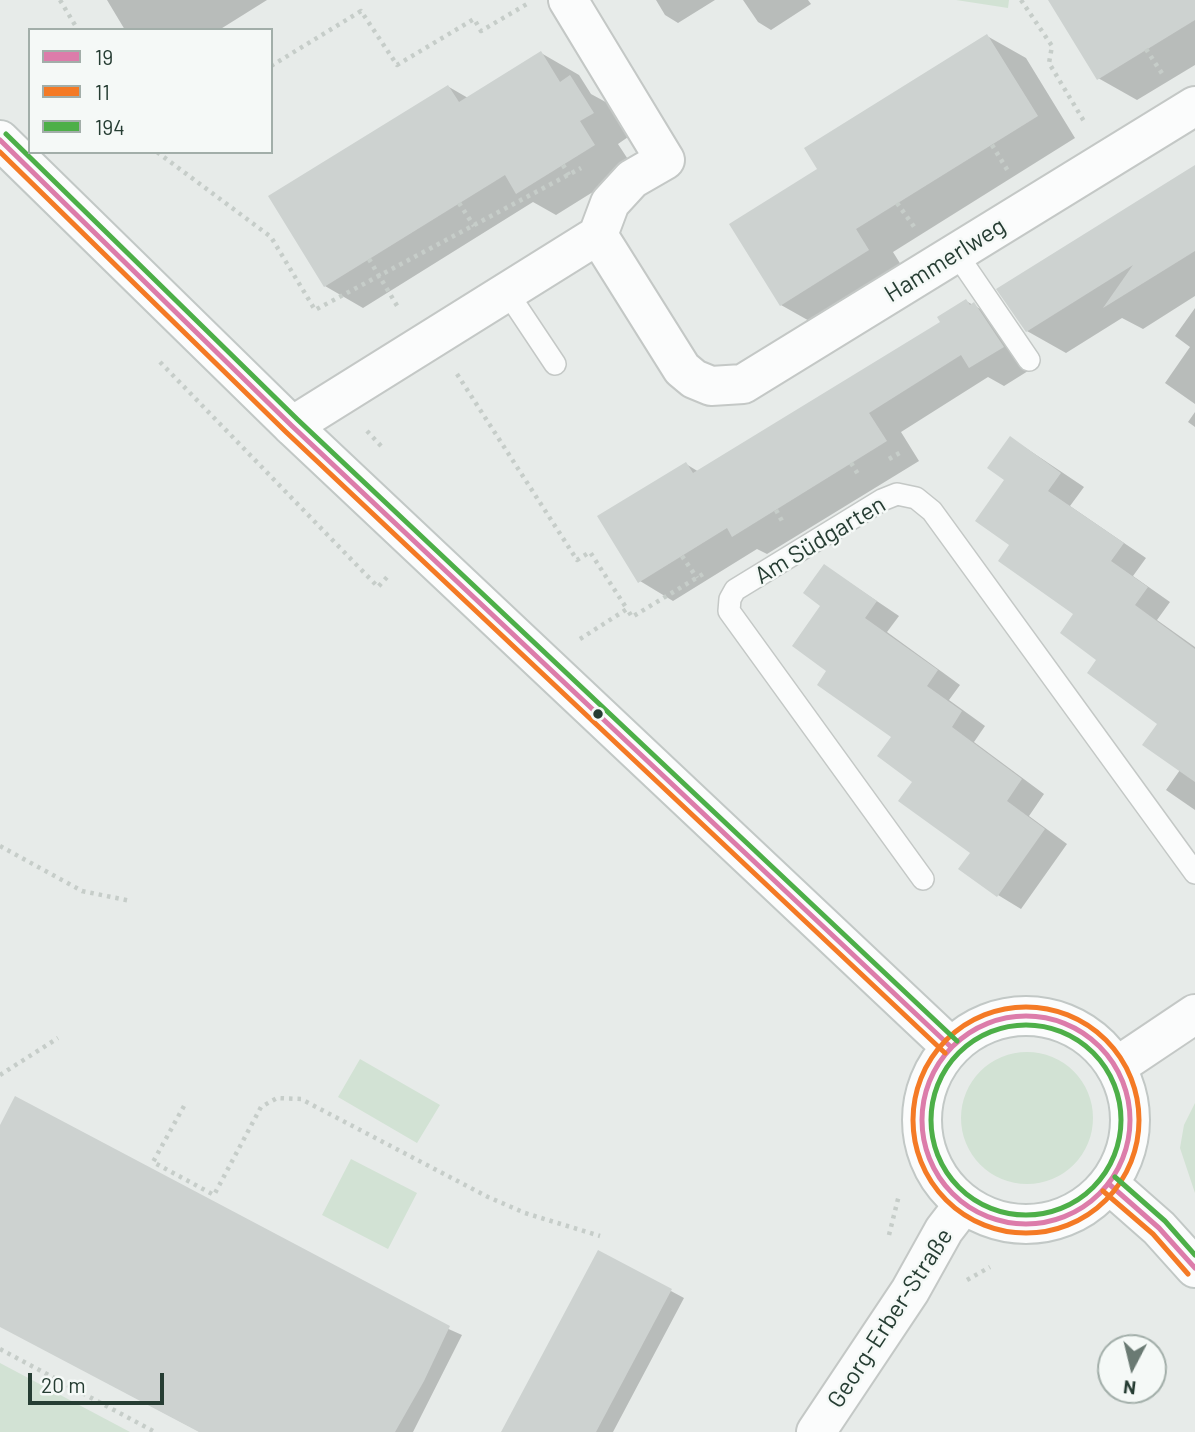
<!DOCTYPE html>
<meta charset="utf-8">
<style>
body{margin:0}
#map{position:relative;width:1195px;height:1432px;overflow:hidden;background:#e7ebe9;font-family:Barlow,sans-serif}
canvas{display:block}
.legend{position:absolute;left:28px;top:28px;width:245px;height:126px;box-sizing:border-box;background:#f5f9f7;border:2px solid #a2aea9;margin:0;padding:9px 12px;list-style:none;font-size:21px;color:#263d33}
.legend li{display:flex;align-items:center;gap:14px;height:35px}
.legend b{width:35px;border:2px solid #a2aea9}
.north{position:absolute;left:1097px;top:1334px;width:70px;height:70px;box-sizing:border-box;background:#f5f9f7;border:2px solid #a2aea9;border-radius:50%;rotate:187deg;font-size:19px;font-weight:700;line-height:28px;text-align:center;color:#263d33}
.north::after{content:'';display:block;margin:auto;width:24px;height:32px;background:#6a7a73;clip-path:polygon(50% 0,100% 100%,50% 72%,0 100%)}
.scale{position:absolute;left:28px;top:1373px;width:136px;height:32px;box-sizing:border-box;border:4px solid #263d33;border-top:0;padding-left:9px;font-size:21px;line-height:24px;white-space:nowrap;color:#263d33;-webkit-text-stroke:5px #f5f9f7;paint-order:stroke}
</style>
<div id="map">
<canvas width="1195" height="1432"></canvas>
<ul class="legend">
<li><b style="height:9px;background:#dc7caa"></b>19</li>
<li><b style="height:9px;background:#f47a25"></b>11</li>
<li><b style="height:9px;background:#4daf48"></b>194</li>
</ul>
<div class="north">N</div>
<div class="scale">20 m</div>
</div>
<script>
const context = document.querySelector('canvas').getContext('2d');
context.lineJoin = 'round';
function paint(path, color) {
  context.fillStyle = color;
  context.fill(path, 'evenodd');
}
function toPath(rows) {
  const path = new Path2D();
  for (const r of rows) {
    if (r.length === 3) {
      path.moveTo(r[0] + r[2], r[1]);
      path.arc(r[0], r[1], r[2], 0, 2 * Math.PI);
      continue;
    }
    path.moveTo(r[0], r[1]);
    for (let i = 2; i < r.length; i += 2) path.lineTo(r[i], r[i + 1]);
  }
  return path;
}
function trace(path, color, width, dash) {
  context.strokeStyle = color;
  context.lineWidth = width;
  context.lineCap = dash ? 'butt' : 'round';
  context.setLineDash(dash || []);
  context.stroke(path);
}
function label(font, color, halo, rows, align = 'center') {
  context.font = font + ' Barlow,sans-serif';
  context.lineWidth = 5;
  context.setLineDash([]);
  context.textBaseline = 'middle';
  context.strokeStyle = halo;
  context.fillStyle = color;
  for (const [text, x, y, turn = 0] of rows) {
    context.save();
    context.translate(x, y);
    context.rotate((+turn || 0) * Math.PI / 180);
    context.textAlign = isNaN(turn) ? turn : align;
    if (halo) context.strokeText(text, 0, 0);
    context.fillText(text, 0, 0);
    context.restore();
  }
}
paint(toPath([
 [956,0,1009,0,1008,8],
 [1027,1118,66],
 [360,1059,440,1105,417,1143,338,1097],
 [1195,1103,1195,1193,1180,1148,1184,1125],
 [351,1159,417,1193,388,1249,322,1215],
 [0,1363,130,1432,0,1432]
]), '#d2e2d4');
paint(toPath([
 [107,0,267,0,219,30,125,30],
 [656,0,715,0,678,23,665,15],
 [743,0,808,0,811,4,771,30,758,22],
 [1053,0,1195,0,1195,65,1137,100,1098,78],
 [987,36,1026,58,1075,138,893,252,906,273,820,327,781,305,820,169],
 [541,53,579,75,591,94,613,106,631,135,618,144,633,167,556,215,533,202,363,308,325,286,449,87,468,98],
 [1195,167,1195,296,1143,329,1122,318,1066,353,1027,331],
 [966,301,1007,324,1036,366,1004,386,988,377,901,432,919,461,767,554,757,549,673,601,640,581,686,464,699,472,942,322],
 [1195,308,1195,404,1165,383,1190,347,1175,336],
 [1195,412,1195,427,1188,422],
 [1011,438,1084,487,1070,506,1146,558,1133,576,1170,602,1157,620,1195,647,1195,810,1166,790,1180,770,1160,724,1076,613,1011,545,1006,480],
 [825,566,899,616,887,632,960,685,949,700,985,726,974,742,1044,794,1029,816,1067,844,1021,909,998,895,972,852,915,782,893,737,829,671,823,605],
 [0,1129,462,1335,413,1432,200,1432,0,1326],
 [598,1252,684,1298,613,1432,503,1432]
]), '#0003');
paint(toPath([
 [1048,0,1195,0,1195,20,1097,80],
 [987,34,1038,116,856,229,869,250,780,306,729,224,817,169,804,148],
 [541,51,560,82,570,75,594,113,580,121,595,145,516,194,505,175,324,287,268,196,448,85,459,102],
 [1195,165,1195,251,1103,308,1133,265,1026,332,996,289],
 [966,299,970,305,974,302,1004,347,969,368,961,355,869,413,887,441,732,537,727,528,638,583,597,516,686,462,693,473,940,322,937,317],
 [1010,436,1061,473,1048,491,1124,543,1111,561,1148,587,1135,605,1195,649,1195,782,1142,745,1157,724,1087,673,1096,660,1060,633,1073,614,998,561,1009,545,975,521,1004,480,987,468],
 [824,564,877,601,865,618,938,670,927,686,962,711,952,727,1022,779,1007,801,1045,829,997,897,958,869,970,853,898,801,912,782,877,756,891,737,817,685,826,671,792,646,820,606,803,593],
 [15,1096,450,1326,424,1381,395,1432,199,1432,0,1327,0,1125],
 [598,1250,672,1289,596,1432,501,1432]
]), '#cdd2d0');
const lane = toPath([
 [956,253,1029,360],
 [507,292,555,364],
 [923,879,729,611,730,599,735,590,882,500,897,494,916,498,932,511,1195,873]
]);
const street = toPath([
 [598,235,682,369,694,379,711,386,743,384,1195,106],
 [292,426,598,235,610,203,632,179,665,160,568,0],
 [1116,1067,1195,1014],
 [816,1432,910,1291,944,1230,964,1204]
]);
const secondary = toPath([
 [0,140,292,426,951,1047],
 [1026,1120,104],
 [1109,1184,1159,1228,1195,1268]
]);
trace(lane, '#c4c8c6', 24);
trace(street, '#c4c8c6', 42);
trace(secondary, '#c2c8c6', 42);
trace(toPath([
 [60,0,78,30],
 [1021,0,1052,46,1049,63,1085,123],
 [1146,49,1163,75],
 [271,66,361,11,397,65,474,19,481,31,527,4],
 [992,145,1008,171],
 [157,152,271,237,315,310,581,168],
 [563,165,569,175],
 [459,203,474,226],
 [897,203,915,228],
 [369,259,399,309],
 [160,362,378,587,389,575],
 [457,374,577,560,590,552,627,609],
 [367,431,382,447],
 [889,459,903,451],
 [851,463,858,474],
 [776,510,782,521],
 [682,556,697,578],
 [580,639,627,609,632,617,703,574],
 [0,846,82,891,131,901],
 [0,1075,58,1038],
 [184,1106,153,1162,214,1195,261,1107,277,1098,301,1099,488,1197,525,1213,600,1236],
 [889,1235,899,1195],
 [967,1280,990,1267],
 [0,1349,155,1432]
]), '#c6cdc9', 4.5, [3.5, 5]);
trace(lane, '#fbfcfc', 21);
trace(street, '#fbfcfc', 38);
trace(secondary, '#fbfcfc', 38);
trace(toPath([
 [0,140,292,426,951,1047],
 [1026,1120,104],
 [1109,1184,1159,1228,1195,1268]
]), '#dc7caa', 5);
trace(toPath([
 [0,152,286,432,945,1053],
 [1026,1120,113],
 [1103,1191,1153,1234,1188,1274]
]), '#f47a25', 5);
trace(toPath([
 [6,134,298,420,957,1041],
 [1026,1120,95],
 [1115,1177,1165,1221,1195,1255]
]), '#4daf48', 5);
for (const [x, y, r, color] of [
 [598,714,6,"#263d33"]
]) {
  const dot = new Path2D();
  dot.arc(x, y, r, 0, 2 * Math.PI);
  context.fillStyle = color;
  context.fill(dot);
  trace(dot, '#f5f9f7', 2.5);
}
label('24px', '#263d33', '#f5f9f7', [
 ["Hammerlweg",945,260,-32],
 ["Am Südgarten",820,540,-31],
 ["Georg-Erber-Straße",890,1318,-57]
]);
</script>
